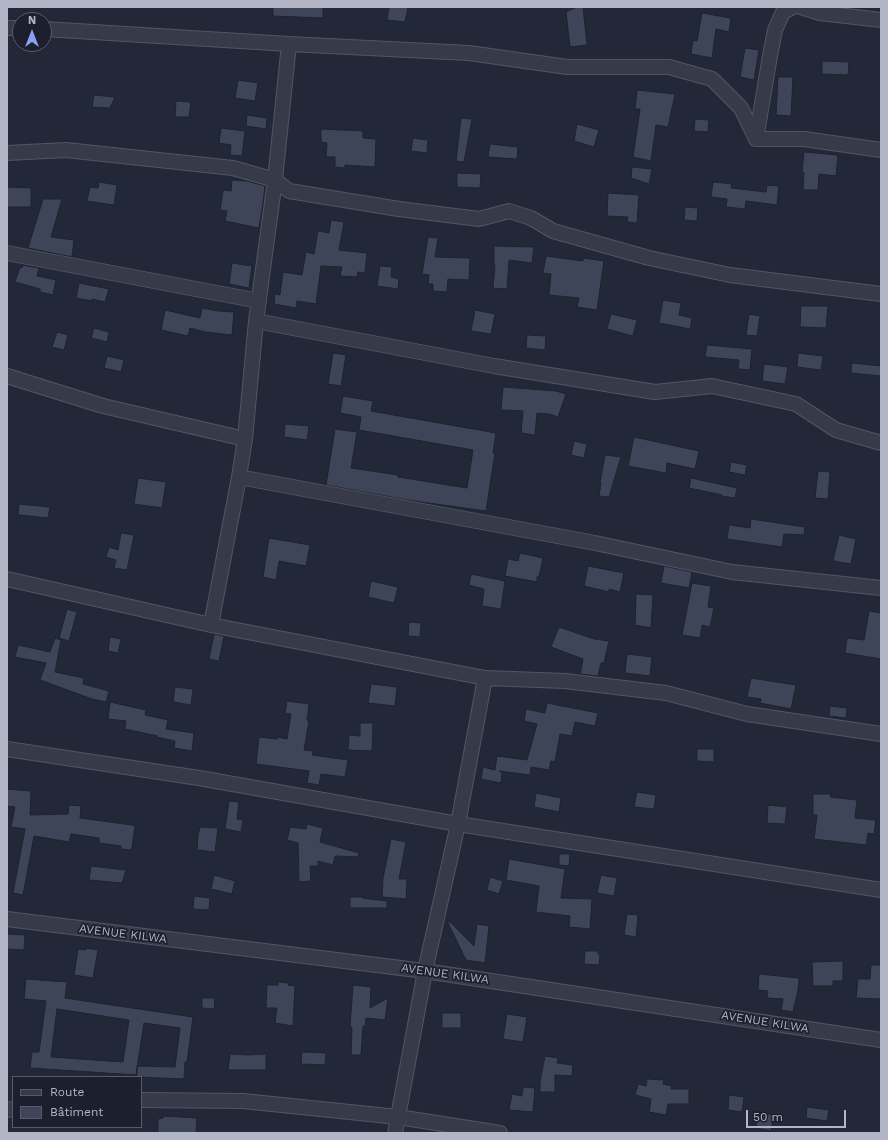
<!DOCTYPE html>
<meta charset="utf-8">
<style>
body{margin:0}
#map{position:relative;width:888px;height:1140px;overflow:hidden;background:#232839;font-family:"Work Sans",sans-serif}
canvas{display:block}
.frame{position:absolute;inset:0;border:8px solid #b2b5c5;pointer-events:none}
.legend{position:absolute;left:12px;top:1076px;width:130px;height:52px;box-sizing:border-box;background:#1c202e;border:1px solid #585c6a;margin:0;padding:5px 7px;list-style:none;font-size:12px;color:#b2b5c5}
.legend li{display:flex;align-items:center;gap:8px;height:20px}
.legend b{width:20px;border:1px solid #585c6a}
.north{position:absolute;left:12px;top:12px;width:40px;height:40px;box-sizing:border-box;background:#1c202e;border:1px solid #585c6a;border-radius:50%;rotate:0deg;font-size:11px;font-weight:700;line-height:16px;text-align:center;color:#b2b5c5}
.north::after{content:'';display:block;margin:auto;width:14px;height:18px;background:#8a9ef2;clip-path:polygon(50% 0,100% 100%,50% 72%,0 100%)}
.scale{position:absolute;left:746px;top:1110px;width:100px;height:18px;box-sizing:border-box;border:2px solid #b2b5c5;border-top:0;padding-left:5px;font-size:12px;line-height:14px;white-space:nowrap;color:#b2b5c5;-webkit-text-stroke:3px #1c202e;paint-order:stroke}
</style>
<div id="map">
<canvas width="888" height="1140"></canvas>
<div class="frame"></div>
<ul class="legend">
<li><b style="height:5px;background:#373b49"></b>Route</li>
<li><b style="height:11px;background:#3f4559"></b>Bâtiment</li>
</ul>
<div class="north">N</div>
<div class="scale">50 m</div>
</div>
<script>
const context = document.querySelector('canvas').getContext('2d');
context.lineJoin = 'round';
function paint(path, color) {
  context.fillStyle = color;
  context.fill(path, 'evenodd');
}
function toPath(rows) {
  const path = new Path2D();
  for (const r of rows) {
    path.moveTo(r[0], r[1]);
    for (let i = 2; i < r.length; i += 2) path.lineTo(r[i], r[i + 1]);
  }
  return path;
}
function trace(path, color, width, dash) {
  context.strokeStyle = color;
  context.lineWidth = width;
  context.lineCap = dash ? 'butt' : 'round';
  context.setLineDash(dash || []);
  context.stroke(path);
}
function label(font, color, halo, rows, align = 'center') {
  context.font = font + ' "Work Sans",sans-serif';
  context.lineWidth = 3.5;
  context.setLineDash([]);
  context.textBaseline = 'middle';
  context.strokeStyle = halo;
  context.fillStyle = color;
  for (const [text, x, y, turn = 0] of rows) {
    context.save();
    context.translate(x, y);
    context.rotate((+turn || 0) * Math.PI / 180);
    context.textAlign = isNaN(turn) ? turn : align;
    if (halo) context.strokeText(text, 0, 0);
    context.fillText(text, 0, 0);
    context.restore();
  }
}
const building = toPath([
 [273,7,323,7,323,18,273,16,273,7],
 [389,7,408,7,405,22,387,20,389,7],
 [577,7,583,7,587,45,570,47,566,12,577,7],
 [702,13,731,18,729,32,716,29,712,58,691,54,693,40,697,41,702,13],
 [745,48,759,50,754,80,740,77,745,48],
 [822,61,849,62,848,75,822,74,822,61],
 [778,77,793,77,791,116,776,115,778,77],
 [238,80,258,83,255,101,235,98,238,80],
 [637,90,675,94,668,127,656,125,651,161,633,157,640,109,635,109,637,90],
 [94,95,115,97,110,108,92,107,94,95],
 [176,101,191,102,189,117,175,117,176,101],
 [247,115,267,118,266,129,246,126,247,115],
 [461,118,472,119,464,162,456,161,461,118],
 [695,119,709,120,708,132,694,131,695,119],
 [577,124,599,130,594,147,574,141,577,124],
 [221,128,245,131,242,156,230,155,231,145,219,143,221,128],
 [321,129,363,131,363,138,376,139,375,167,345,165,345,168,335,167,335,157,326,157,327,143,321,142,321,129],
 [413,138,428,140,427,153,411,151,413,138],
 [490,144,518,147,517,159,488,157,490,144],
 [804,152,838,155,836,176,819,174,818,190,803,190,804,173,802,172,804,152],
 [632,167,652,169,649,184,631,178,632,167],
 [457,173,481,174,480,188,457,187,457,173],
 [232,180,247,181,265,186,263,203,259,228,225,221,227,211,220,210,223,190,231,191,232,180],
 [99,182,117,185,114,205,87,201,90,187,98,188,99,182],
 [713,182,732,184,731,188,766,192,767,185,779,186,777,205,746,201,745,209,726,207,727,199,711,197,713,182],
 [7,187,31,188,31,207,7,207,7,187],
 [608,193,639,195,637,223,627,222,628,217,607,216,608,193],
 [43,199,62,199,51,237,74,240,72,257,28,248,43,199],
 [685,207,698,208,697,221,684,220,685,207],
 [331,220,344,222,339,250,367,253,365,273,358,272,357,277,340,276,342,267,321,266,316,304,297,301,296,308,274,304,275,294,280,295,283,272,302,275,306,252,314,254,318,231,329,233,331,220],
 [428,237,438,238,435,257,470,258,469,280,448,279,447,292,433,291,433,284,428,284,429,275,422,274,428,237],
 [494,246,534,247,532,263,509,260,507,289,493,288,495,265,494,265,494,246],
 [546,256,583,261,583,258,604,261,597,310,577,307,579,298,549,295,551,274,543,273,546,256],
 [232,263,252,266,249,288,229,284,232,263],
 [23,265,39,268,37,276,56,280,53,295,40,292,40,289,15,282,20,267,22,268,23,265],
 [380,266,392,267,391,277,399,279,398,289,377,286,380,266],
 [79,283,109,289,105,302,92,299,92,301,76,298,79,283],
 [663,300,681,303,679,315,692,318,690,329,659,323,663,300],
 [801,306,828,306,826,328,800,327,801,306],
 [202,308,218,311,234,312,232,335,205,332,190,328,188,336,161,330,165,310,200,318,202,308],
 [475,310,495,314,491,334,471,331,475,310],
 [611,314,637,320,633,336,607,329,611,314],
 [749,314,760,316,757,336,746,335,749,314],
 [94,328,109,332,107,342,91,338,94,328],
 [57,332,68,335,64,350,52,347,57,332],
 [527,335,546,336,545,350,526,348,527,335],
 [707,345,752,349,750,370,738,369,739,360,705,357,707,345],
 [333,353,346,355,341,386,328,384,333,353],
 [798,353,823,356,821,370,797,367,798,353],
 [107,356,124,360,121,372,104,368,107,356],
 [852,363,881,366,881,376,851,373,852,363],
 [764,364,788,367,785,384,762,381,764,364],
 [503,387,556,391,566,394,558,417,549,414,537,413,535,435,521,433,523,411,501,410,503,387],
 [343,396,373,401,371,411,496,433,493,453,495,453,486,511,407,500,326,485,335,429,357,432,351,468,398,475,398,477,467,488,473,450,359,430,361,417,340,413,343,396],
 [285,424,309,426,307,440,284,437,285,424],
 [634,437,699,451,695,469,667,463,666,473,628,466,634,437],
 [574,441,587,444,584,458,571,455,574,441],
 [605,455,621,457,609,497,599,496,601,483,600,482,605,455],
 [731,462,747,465,745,475,729,472,731,462],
 [818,471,830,472,828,499,815,498,818,471],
 [138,478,166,482,162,508,134,504,138,478],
 [691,478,737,488,735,498,721,496,722,495,689,488,691,478],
 [19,504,50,507,48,518,18,515,19,504],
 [751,519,805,527,804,535,784,534,782,547,727,539,729,525,750,528,751,519],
 [121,533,134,535,127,570,114,568,116,560,106,557,109,547,118,550,121,533],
 [839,535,856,539,851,564,833,561,839,535],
 [269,538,310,545,306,566,279,561,276,580,263,577,269,538],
 [520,553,543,558,539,577,537,577,537,582,505,576,508,559,518,561,520,553],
 [588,566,624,573,620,592,609,589,609,592,584,586,588,566],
 [664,566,692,572,689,588,661,583,664,566],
 [471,574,505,581,501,609,482,606,484,589,469,585,471,574],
 [371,581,398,587,394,603,368,597,371,581],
 [692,583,711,586,708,607,714,608,710,627,702,625,700,638,682,635,692,583],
 [636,594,653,595,651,628,635,625,636,594],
 [67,609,77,612,69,641,59,638,67,609],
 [869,611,881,613,881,659,845,653,847,638,864,640,869,611],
 [409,622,421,623,420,637,408,636,409,622],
 [559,627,594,639,609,641,604,663,601,663,598,676,580,674,583,659,551,647,559,627],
 [214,634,224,636,219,661,209,659,214,634],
 [110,637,121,639,118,653,108,651,110,637],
 [55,638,61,640,55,672,84,678,83,684,109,691,106,702,92,699,40,680,46,663,15,657,18,645,50,652,55,638],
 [627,654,652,657,650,676,625,673,627,654],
 [751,678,796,685,791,709,760,703,761,699,747,697,751,678],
 [371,684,397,687,395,706,368,703,371,684],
 [175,687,193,689,191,705,173,702,175,687],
 [287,701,309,704,307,720,309,721,304,750,313,751,312,755,348,760,345,777,321,774,319,785,307,783,309,771,256,764,259,737,277,739,277,737,287,739,291,714,285,713,287,701],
 [110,702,146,710,145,715,168,720,166,729,194,733,192,751,174,748,175,741,157,737,158,736,125,729,126,721,108,719,110,702],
 [547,703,598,713,595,726,575,722,572,736,560,734,555,762,551,761,549,770,531,767,530,775,499,771,502,771,501,783,481,779,483,767,495,770,497,756,527,760,537,724,524,721,526,709,545,713,547,703],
 [830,706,847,708,846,718,829,716,830,706],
 [360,723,373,723,372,751,348,750,349,735,360,736,360,723],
 [697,749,714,749,714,762,697,761,697,749],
 [7,789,31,791,30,815,68,814,69,805,81,806,80,818,132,825,135,826,132,847,131,850,121,849,121,846,99,843,99,838,71,834,69,842,34,836,23,895,13,893,25,829,11,827,15,807,7,806,7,789],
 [637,792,656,795,654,809,634,807,637,792],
 [536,793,561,798,559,812,534,807,536,793],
 [813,794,831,794,830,797,857,800,855,818,876,820,874,834,868,833,866,845,814,839,817,815,813,815,813,794],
 [229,801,239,802,237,819,243,820,241,832,225,829,229,801],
 [768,805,787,807,785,824,767,823,768,805],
 [307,824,323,828,320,842,359,853,358,857,335,856,333,865,318,861,318,866,310,866,311,881,299,882,298,843,287,840,290,827,306,829,307,824],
 [200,827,218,828,215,852,197,850,198,835,200,827],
 [391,839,406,842,399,879,407,879,406,899,382,897,383,878,391,839],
 [559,854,570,854,569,866,559,865,559,854],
 [509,859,565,869,561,898,592,899,590,929,569,927,570,916,536,912,539,886,506,880,509,859],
 [91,866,126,870,122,883,89,880,91,866],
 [214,875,235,881,232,894,211,889,214,875],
 [601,875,617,878,614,896,597,893,601,875],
 [490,877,503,881,499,894,487,890,490,877],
 [194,896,210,898,209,910,193,909,194,896],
 [350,897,362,897,362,898,387,901,387,908,350,908,350,897],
 [627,914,638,915,636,937,624,935,627,914],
 [449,921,474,946,477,924,489,926,485,963,466,960,448,923,449,921],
 [7,934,25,935,24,950,7,949,7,934],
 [86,948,98,950,93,978,74,975,78,949,86,950,86,948],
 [585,951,598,951,598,954,600,954,599,965,584,964,585,951],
 [843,961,843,981,833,981,833,986,813,986,812,962,843,961],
 [871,965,881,965,881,999,856,998,858,979,870,979,871,965],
 [759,974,799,978,798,990,793,1012,781,1010,783,999,767,998,768,991,758,990,759,974],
 [26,979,67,982,65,998,193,1017,187,1062,185,1062,184,1079,137,1077,137,1066,175,1067,180,1028,144,1023,136,1075,30,1068,32,1052,39,1052,46,1001,24,999,26,979],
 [57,1009,129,1020,123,1062,51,1057,57,1009],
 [278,982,288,983,288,985,295,986,293,1026,275,1023,277,1008,266,1008,267,985,278,985,278,982],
 [353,985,371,987,370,1008,388,998,385,1020,366,1018,365,1027,363,1026,361,1055,351,1055,352,1027,350,1027,353,985],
 [202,998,215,998,214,1009,202,1008,202,998],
 [442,1013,461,1013,461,1028,442,1028,442,1013],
 [507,1014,527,1017,523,1042,503,1039,507,1014],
 [302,1052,326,1053,325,1065,301,1064,302,1052],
 [230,1054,248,1055,266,1054,266,1070,228,1070,230,1054],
 [545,1056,558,1058,557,1063,573,1065,572,1076,555,1075,555,1092,540,1092,540,1082,545,1056],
 [647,1079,664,1080,663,1084,672,1086,671,1089,689,1089,689,1104,668,1104,666,1115,649,1112,651,1099,635,1095,638,1084,646,1086,647,1079],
 [523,1087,535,1088,533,1112,509,1110,512,1094,522,1096,523,1087],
 [729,1095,744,1097,742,1112,728,1110,729,1095],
 [807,1107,829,1110,827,1121,806,1118,807,1107],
 [758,1112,774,1115,771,1131,756,1128,758,1112],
 [163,1116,197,1118,196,1133,158,1133,158,1119,163,1118,163,1116]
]);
paint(building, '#3f4559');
trace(building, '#1e2230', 1);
const street = toPath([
 [801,7,820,13,881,20],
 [7,28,20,28],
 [44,29,289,44,469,53,567,67,669,67,712,79,741,108,756,139,804,139,881,150],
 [756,139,770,56,775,30,783,12,793,7],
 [7,153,66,150,233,168,275,180,289,191,399,209,479,219,509,211,531,218,553,231,649,258,730,275,881,294],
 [7,253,259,301],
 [256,321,494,366,655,392,712,386,796,404,836,430,881,443],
 [7,376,103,406,245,439],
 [239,477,595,543,732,572,881,588],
 [7,579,211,625,485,678,565,681,666,693,747,714,881,734],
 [211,625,239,477,245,439,256,321,275,180,289,44],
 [7,749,199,778,458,824,881,890],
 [7,919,425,971,881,1040],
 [141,1100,243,1101,398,1117,500,1133],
 [7,1110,13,1109],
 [395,1133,425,971,458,824,485,678]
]);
trace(street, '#525564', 16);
trace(street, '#373b49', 14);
label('12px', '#b2b5c5', '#1c202e', [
 ["AVENUE KILWA",123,934,7],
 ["AVENUE KILWA",445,974,8],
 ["AVENUE KILWA",765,1022,9]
]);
</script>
